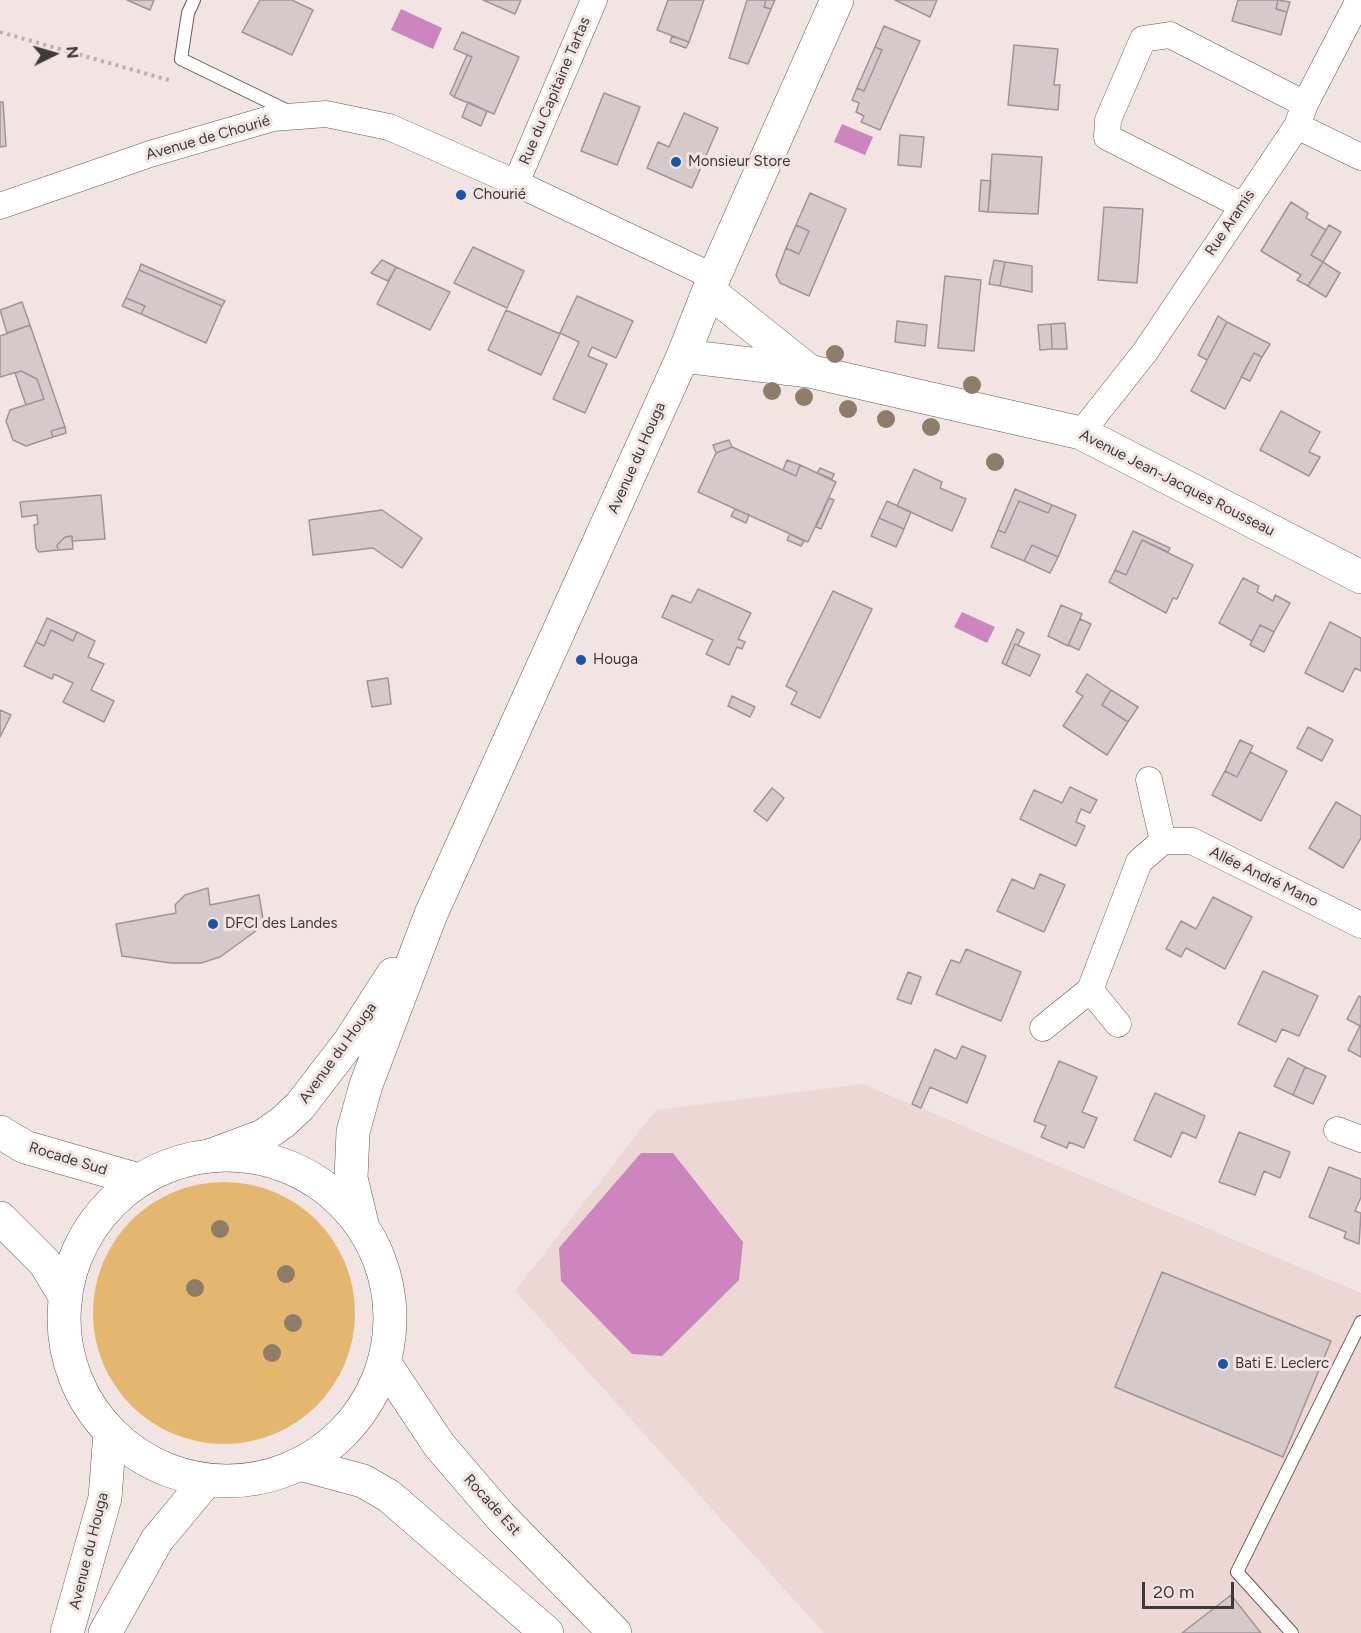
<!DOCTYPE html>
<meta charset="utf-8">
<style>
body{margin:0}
#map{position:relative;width:1361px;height:1633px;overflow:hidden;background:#f1e4e3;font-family:Figtree,sans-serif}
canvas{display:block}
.north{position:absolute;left:24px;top:24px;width:60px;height:60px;-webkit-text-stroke:4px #f1e4e3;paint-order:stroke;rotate:85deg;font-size:16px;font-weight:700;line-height:24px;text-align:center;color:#3e3a39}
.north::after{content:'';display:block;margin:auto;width:21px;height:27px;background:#3e3a39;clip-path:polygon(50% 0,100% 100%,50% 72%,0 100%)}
.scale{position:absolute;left:1142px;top:1582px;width:92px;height:27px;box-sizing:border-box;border:3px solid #3e3a39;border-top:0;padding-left:8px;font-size:18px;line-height:21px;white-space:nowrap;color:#3e3a39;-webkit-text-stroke:4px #f1e4e3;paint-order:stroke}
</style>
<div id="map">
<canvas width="1361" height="1633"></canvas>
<div class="north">N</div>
<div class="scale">20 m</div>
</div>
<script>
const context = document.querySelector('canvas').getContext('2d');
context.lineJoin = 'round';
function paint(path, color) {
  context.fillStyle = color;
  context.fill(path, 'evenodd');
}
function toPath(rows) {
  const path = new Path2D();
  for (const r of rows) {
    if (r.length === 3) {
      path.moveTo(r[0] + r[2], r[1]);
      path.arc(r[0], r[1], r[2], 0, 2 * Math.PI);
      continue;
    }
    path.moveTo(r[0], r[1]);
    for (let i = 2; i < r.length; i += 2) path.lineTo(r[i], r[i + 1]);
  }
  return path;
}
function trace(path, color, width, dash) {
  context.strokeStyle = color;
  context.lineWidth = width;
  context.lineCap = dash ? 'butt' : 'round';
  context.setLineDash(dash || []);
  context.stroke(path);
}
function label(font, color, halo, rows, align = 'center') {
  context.font = font + ' Figtree,sans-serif';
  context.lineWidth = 6;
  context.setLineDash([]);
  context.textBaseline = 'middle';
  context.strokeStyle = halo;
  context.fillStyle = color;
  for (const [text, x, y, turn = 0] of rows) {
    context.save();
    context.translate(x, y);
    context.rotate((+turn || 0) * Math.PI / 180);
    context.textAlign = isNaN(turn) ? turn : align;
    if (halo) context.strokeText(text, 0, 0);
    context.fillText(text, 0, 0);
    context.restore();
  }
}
paint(toPath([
 [863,1084,1361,1293,1361,1633,824,1633,515,1291,656,1110]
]), '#ecd7d5');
paint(toPath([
 [224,1313,131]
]), '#e4b770');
paint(toPath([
 [401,9,442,28,433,49,391,30],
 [842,124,873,137,865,155,834,142],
 [962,612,995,627,987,643,954,627],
 [641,1153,673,1153,743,1242,739,1280,662,1356,632,1354,561,1281,559,1248]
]), '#cc85bd');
const building = toPath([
 [127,0,154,0,150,10,127,0],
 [260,0,292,0,313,10,292,55,242,32,260,0],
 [483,0,521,0,515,14,483,0],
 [668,0,704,0,689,42,657,30,668,0],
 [747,0,766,0,764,7,771,9,748,64,729,58,747,0],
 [766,0,775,0,771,9,764,7,766,0],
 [895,0,937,0,930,17,895,0],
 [1238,0,1278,0,1276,9,1287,12,1281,35,1232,21,1238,0],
 [1278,0,1290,2,1287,12,1276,9,1278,0],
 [884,26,920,41,880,130,861,122,864,116,856,112,859,103,852,100,857,88,864,91,882,50,875,47,884,26],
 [462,32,519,57,494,114,454,97,472,57,454,49,462,32],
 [672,36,689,42,686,48,670,42,672,36],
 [1014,45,1058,49,1054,85,1060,85,1058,110,1008,105,1014,45],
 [875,47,882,50,864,91,857,88,875,47],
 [467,55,472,57,454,97,450,94,467,55],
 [604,93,640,107,617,165,581,151,604,93],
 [0,102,3,102,6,146,0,147,0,102],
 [468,102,487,111,481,126,462,117,468,102],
 [684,113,718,128,692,188,647,168,658,142,669,147,684,113],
 [900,135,924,137,921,167,898,165,900,135],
 [992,154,1042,157,1038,214,988,212,992,154],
 [981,180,991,181,988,212,979,211,981,180],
 [810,193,846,209,809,296,780,283,776,275,786,248,799,254,809,231,796,225,810,193],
 [1291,202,1308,213,1306,218,1326,230,1311,255,1323,262,1308,286,1297,280,1301,275,1261,251,1291,202],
 [1104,207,1143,209,1137,283,1098,280,1104,207],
 [796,225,809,231,799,254,786,248,796,225],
 [1329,225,1341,232,1323,262,1311,255,1329,225],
 [473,247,524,271,507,308,454,283,473,247],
 [382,260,396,267,388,281,371,273,382,260],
 [994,260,1005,262,1000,286,989,284,994,260],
 [1005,262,1032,266,1032,292,1000,286,1005,262],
 [1323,262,1340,273,1326,297,1308,286,1323,262],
 [141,264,225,301,222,306,139,270,141,264],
 [396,267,450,292,430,330,377,304,396,267],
 [139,270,222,306,206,343,141,314,145,306,126,298,139,270],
 [945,276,981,280,974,351,938,348,945,276],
 [577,296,633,321,616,358,592,347,588,356,607,364,585,413,553,399,579,342,560,333,577,296],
 [126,298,145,306,141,314,122,306,126,298],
 [22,302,30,325,7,333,0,310,22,302],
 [506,310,560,334,541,375,488,350,506,310],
 [1218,316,1227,322,1207,360,1198,355,1218,316],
 [897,321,927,325,925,346,895,342,897,321],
 [1227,322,1270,344,1262,357,1254,353,1225,409,1191,391,1227,322],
 [1065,323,1067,349,1052,349,1051,324,1065,323],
 [1051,324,1052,349,1040,350,1038,325,1051,324],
 [30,325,65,427,51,431,53,437,26,446,13,440,6,421,10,410,44,399,37,379,21,371,0,377,0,336,30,325],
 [1254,353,1262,357,1250,381,1241,377,1254,353],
 [21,371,37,379,44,399,26,405,15,373,21,371],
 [1281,411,1320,432,1309,452,1320,457,1309,476,1260,450,1281,411],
 [65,427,66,433,53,437,51,431,65,427],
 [729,440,732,447,716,453,713,445,729,440],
 [732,447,796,476,800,465,836,482,808,542,698,492,716,453,732,447],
 [787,460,800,465,796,476,783,470,787,460],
 [820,468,834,474,832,479,817,473,820,468],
 [914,469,942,482,940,488,966,499,952,531,897,506,914,469],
 [1015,489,1052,505,1048,513,1019,501,1005,533,998,530,1015,489],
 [101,495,105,539,72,541,72,536,65,537,57,545,58,550,39,552,36,548,34,525,38,524,37,515,22,517,20,502,101,495],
 [829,498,834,500,821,529,816,527,829,498],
 [887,501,911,512,904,529,879,518,887,501],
 [1019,501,1048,513,1052,505,1076,515,1058,557,1032,545,1024,561,991,547,998,530,1005,533,1019,501],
 [735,509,749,515,746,523,731,516,735,509],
 [382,510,422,538,402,568,373,548,313,555,309,520,382,510],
 [879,518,904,529,896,547,871,536,879,518],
 [1133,531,1170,548,1168,552,1142,540,1126,575,1115,570,1133,531],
 [790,534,804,541,801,546,787,540,790,534],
 [72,536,73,549,58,550,57,545,65,537,72,536],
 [1142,540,1193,565,1177,599,1173,598,1166,613,1109,582,1115,570,1126,575,1142,540],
 [1032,545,1058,557,1050,573,1024,561,1032,545],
 [1243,578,1259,586,1257,592,1273,601,1275,595,1290,603,1274,632,1260,625,1252,641,1219,623,1243,578],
 [698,589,751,613,738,639,745,642,742,649,737,647,729,665,706,654,713,640,662,617,672,595,691,603,698,589],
 [833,591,872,609,820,718,791,704,797,692,786,686,833,591],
 [1061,605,1082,614,1068,646,1048,636,1061,605],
 [47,618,77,632,73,641,51,630,44,646,36,642,47,618],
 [1080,619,1091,624,1079,650,1068,645,1080,619],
 [1330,622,1361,638,1361,671,1355,668,1343,692,1305,673,1330,622],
 [1260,625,1274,632,1264,652,1250,645,1260,625],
 [1017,629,1024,633,1018,645,1015,644,1006,665,1002,663,1017,629],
 [51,630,73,641,77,632,95,641,88,657,104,664,91,690,114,701,104,722,63,702,73,683,54,674,52,679,24,666,36,642,44,646,51,630],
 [1015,644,1040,655,1030,676,1006,665,1015,644],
 [1087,674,1111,690,1102,705,1128,722,1107,755,1063,726,1083,696,1076,692,1087,674],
 [388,678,391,704,372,707,367,681,388,678],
 [1111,690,1138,707,1128,722,1102,705,1111,690],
 [732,696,755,707,750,717,728,706,732,696],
 [0,710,11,715,0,737,0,710],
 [1308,727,1333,740,1322,761,1297,748,1308,727],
 [1240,740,1253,746,1237,777,1225,771,1240,740],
 [1250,752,1287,771,1261,821,1212,795,1225,771,1237,777,1250,752],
 [1070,787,1097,800,1090,813,1081,809,1076,822,1085,826,1076,846,1020,819,1034,790,1062,803,1070,787],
 [772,788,784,798,767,821,754,811,772,788],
 [1336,802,1361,816,1361,838,1343,868,1309,848,1336,802],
 [1040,874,1065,885,1044,932,997,911,1012,879,1034,889,1040,874],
 [208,888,210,905,259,895,264,925,220,957,201,963,171,963,122,956,116,924,176,913,175,905,185,895,208,888],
 [1213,897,1252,917,1225,969,1186,948,1181,957,1166,949,1181,921,1196,929,1213,897],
 [966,949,1021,972,1001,1021,936,994,951,960,960,963,966,949],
 [1263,971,1318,996,1299,1036,1282,1029,1276,1042,1238,1024,1263,971],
 [908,972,921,977,911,1004,897,999,908,972],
 [1359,996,1361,997,1361,1057,1348,1050,1360,1026,1347,1019,1359,996],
 [962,1046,986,1056,967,1103,930,1087,921,1108,912,1104,935,1049,956,1059,962,1046],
 [1288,1058,1305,1067,1293,1095,1274,1086,1288,1058],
 [1059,1061,1097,1077,1082,1112,1097,1118,1084,1148,1069,1142,1067,1148,1041,1137,1046,1126,1034,1121,1059,1061],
 [1305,1067,1326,1076,1313,1104,1293,1095,1305,1067],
 [1155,1093,1205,1116,1196,1138,1182,1132,1171,1157,1134,1140,1155,1093],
 [1239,1132,1290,1152,1280,1178,1264,1171,1255,1195,1219,1182,1239,1132],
 [1329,1167,1361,1179,1361,1197,1355,1211,1361,1213,1359,1244,1344,1238,1346,1232,1309,1217,1329,1167],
 [1162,1272,1331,1341,1283,1457,1115,1387,1162,1272],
 [1231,1595,1261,1633,1182,1633,1231,1595]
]);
paint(building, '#d5c9cc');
trace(building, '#9f9497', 1.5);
const lane = toPath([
 [194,0,188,13,181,59,290,112],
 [1292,1633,1237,1572,1361,1322]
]);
const street = toPath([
 [1297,126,1361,157],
 [516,183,594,0],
 [1241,205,1107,137,1108,120,1143,39,1170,35,1305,104],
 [0,206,150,154,273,118,326,114,389,127,516,183,714,277],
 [1081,433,1145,352,1297,126,1305,104,1359,0],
 [1149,780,1163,841],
 [1118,1024,1090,990,1139,862,1163,841,1192,841,1361,925],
 [1043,1028,1090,990],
 [1337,1130,1361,1139]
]);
const secondary = toPath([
 [709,291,809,371],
 [683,356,809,371,1081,433,1361,577],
 [212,1155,263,1136,283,1122,300,1106,350,1041,393,974],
 [363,1228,351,1178,353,1132,366,1085,431,914,683,356,714,277,837,0]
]);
const primary = toPath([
 [0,1132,25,1147,139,1180],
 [227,1318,163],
 [0,1218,45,1263,66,1298],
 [385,1364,439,1445,500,1516,615,1633],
 [300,1464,363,1481,389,1496,547,1633],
 [67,1633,105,1498,110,1432],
 [105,1633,157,1540,206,1481]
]);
trace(lane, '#665b5a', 14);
trace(street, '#665b5a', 27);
trace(secondary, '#665b5a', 34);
trace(primary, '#665b5a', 34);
trace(toPath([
 [0,32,172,81]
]), '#b9afae', 4, [3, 4.5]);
trace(lane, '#fff', 12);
trace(street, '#fff', 26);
trace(secondary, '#fff', 33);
trace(primary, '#fff', 33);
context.fillStyle = '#8e7d68';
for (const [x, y] of [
 [835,354],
 [972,385],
 [772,391],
 [804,397],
 [848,409],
 [886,419],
 [931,427],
 [995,462],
 [220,1229],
 [286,1274],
 [195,1288],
 [293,1323],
 [272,1353]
]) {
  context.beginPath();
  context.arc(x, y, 9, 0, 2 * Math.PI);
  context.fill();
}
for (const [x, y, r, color] of [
 [676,162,6,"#1857a8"],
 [461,195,6,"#1857a8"],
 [581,660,6,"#1857a8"],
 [213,924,6,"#1857a8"],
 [1223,1364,6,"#1857a8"]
]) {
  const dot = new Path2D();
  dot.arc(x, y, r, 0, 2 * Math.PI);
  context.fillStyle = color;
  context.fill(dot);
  trace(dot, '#f1e4e3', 2);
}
label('15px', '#3e3a39', '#f1e4e3', [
 ["Rue du Capitaine Tartas",555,91,-67],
 ["Avenue de Chourié",208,138,-16],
 ["Rue Aramis",1230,223,-56],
 ["Avenue du Houga",637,458,-66],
 ["Avenue Jean-Jacques Rousseau",1177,483,27],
 ["Allée André Mano",1264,877,26],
 ["Avenue du Houga",338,1053,-54],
 ["Rocade Sud",68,1159,17],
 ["Rocade Est",492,1505,48],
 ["Avenue du Houga",89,1551,-76]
]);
label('15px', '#3e3a39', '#f1e4e3', [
 ["Monsieur Store",688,162],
 ["Chourié",473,195],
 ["Houga",593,660],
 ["DFCI des Landes",225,924],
 ["Bati E. Leclerc",1235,1364]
], 'left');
</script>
